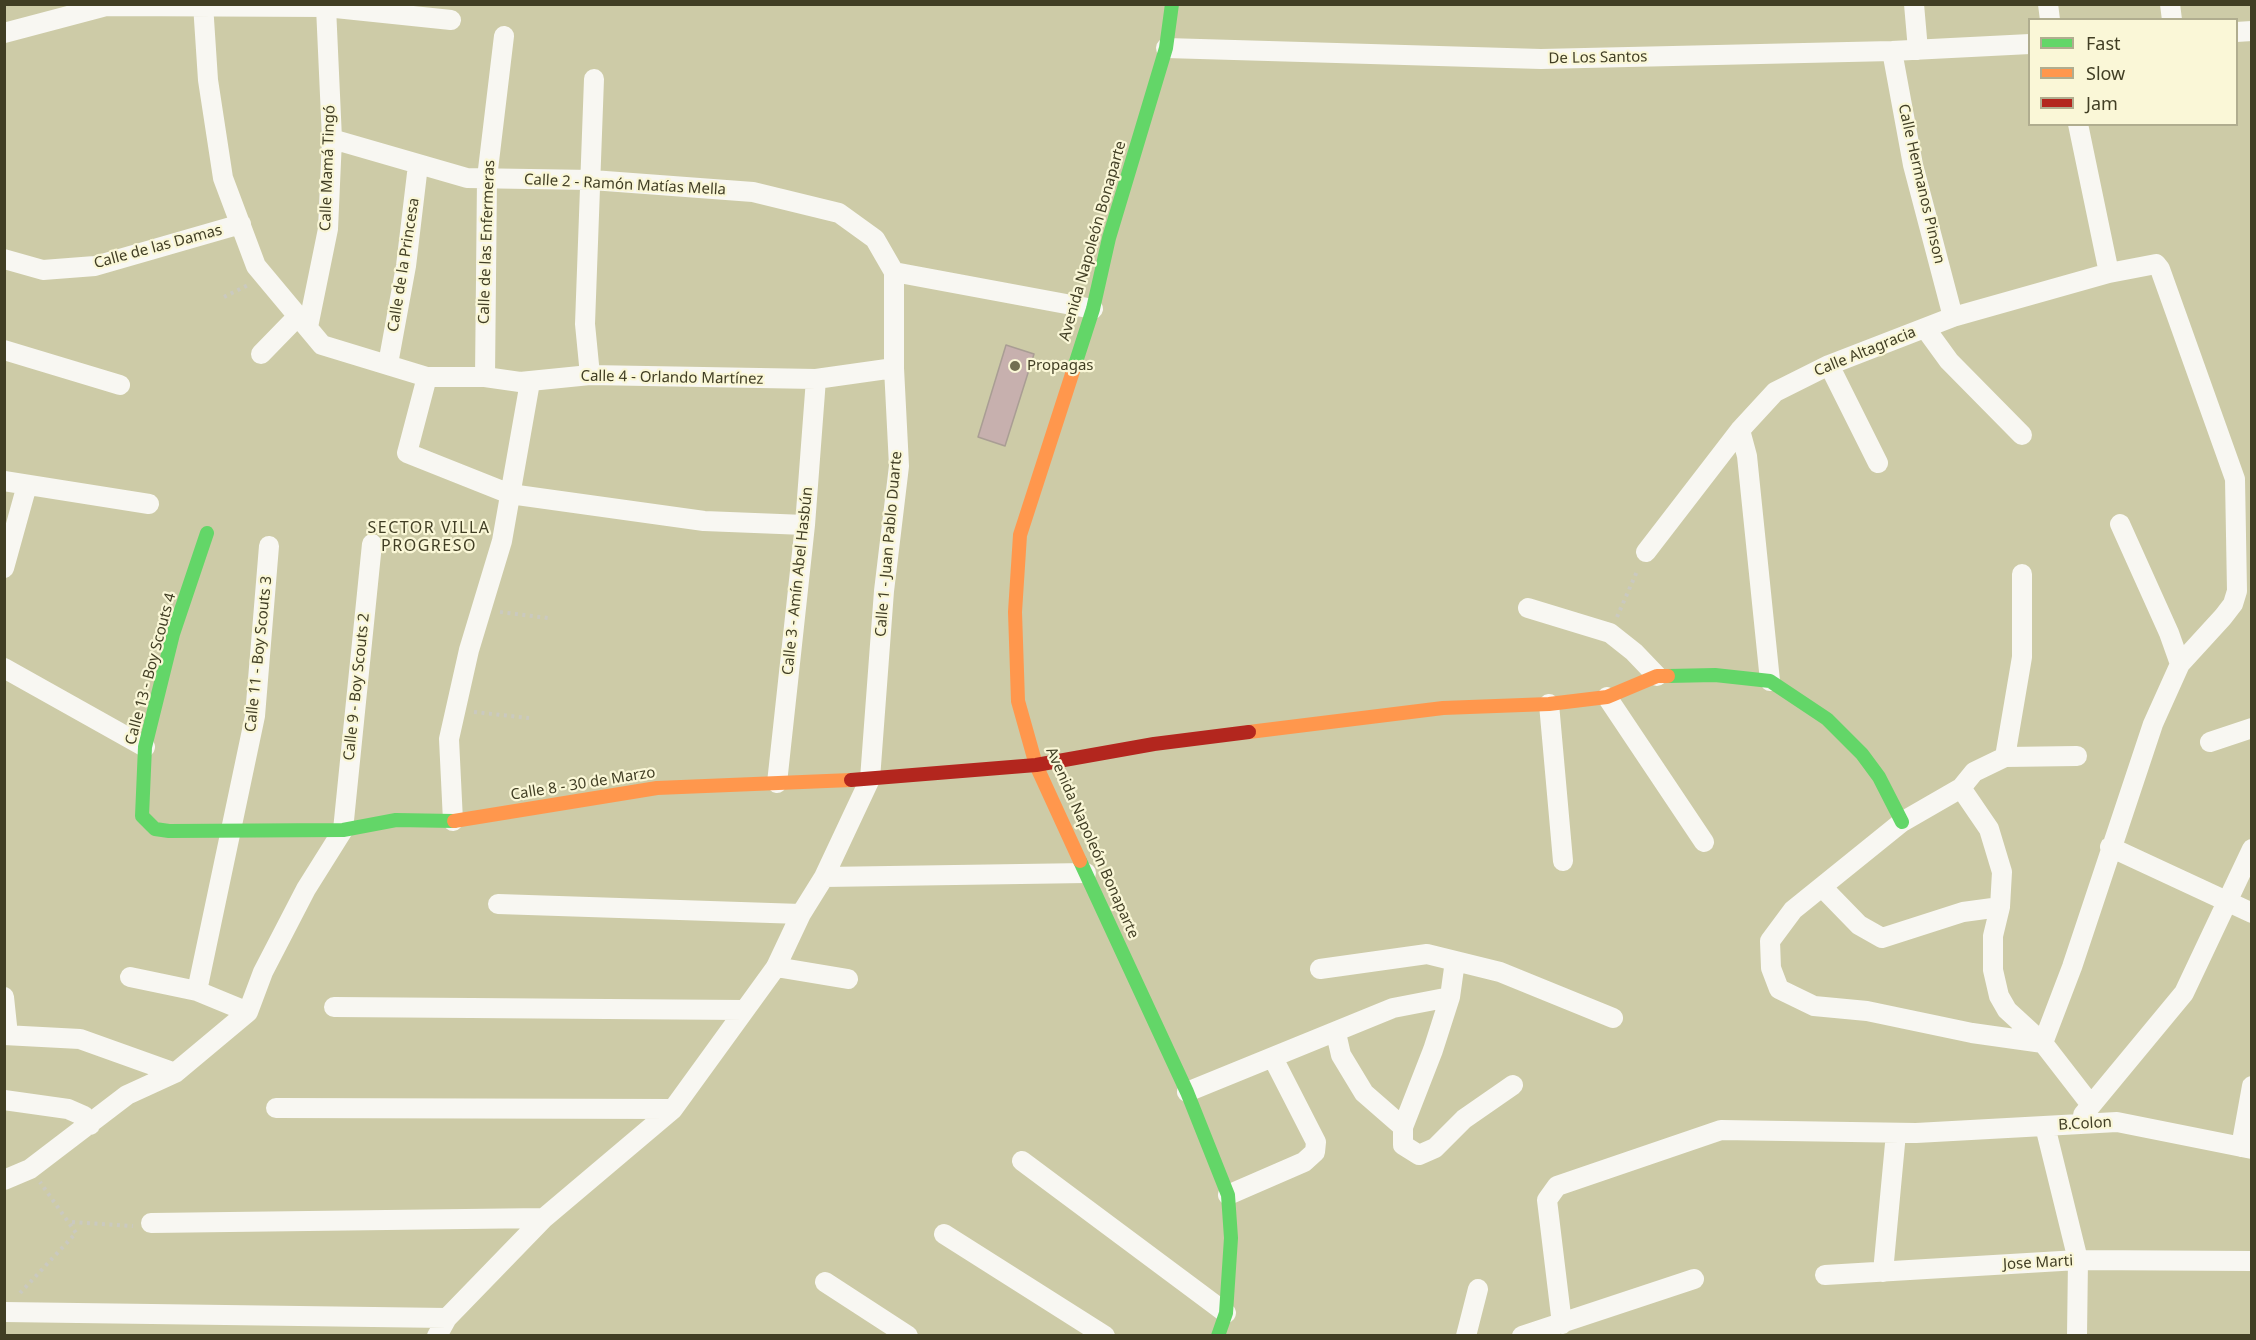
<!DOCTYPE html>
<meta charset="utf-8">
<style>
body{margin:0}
#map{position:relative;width:2256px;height:1340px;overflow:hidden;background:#cdcba7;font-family:"Noto Sans",sans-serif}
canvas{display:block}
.frame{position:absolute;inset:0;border:6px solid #413e24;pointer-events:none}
.legend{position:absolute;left:2028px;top:18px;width:210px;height:108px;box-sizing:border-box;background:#faf7d7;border:2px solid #b0ad8f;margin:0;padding:8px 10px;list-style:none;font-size:18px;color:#413e24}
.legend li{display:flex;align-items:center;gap:12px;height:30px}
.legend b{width:30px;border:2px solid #b0ad8f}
</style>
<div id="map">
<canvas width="2256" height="1340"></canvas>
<div class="frame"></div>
<ul class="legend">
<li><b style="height:8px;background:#63d668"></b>Fast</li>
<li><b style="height:8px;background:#ff974d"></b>Slow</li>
<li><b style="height:8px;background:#b3261e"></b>Jam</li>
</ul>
</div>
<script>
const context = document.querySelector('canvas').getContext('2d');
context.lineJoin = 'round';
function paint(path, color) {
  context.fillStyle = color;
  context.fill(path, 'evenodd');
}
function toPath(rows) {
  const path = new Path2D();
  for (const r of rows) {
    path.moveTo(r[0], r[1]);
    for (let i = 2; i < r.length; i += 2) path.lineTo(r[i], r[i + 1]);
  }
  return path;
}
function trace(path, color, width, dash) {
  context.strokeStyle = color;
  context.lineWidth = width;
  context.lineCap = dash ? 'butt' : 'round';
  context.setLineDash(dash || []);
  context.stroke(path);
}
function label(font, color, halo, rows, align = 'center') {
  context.font = font + ' "Noto Sans",sans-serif';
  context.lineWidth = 4.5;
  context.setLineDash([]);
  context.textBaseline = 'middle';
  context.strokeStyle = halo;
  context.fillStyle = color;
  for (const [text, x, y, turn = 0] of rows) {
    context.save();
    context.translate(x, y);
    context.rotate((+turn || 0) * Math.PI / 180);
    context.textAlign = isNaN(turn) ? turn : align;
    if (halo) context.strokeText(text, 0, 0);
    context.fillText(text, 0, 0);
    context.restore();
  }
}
const building = toPath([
 [1006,345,1034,354,1005,446,978,437,1006,345]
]);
paint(building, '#c7b0ae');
trace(building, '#a99d94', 1.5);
trace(toPath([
 [224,297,248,285],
 [500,612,548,618],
 [1617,617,1638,569],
 [474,712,529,718],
 [72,1222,133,1226],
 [20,1293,76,1233,40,1182]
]), '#cac9bf', 4, [3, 4.5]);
trace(toPath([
 [203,4,208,80,223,178,256,266,322,345,427,377,485,377,520,382,590,375,816,379,894,368],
 [1914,4,1918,50],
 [2048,4,2050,20],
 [2170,4,2172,20],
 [2236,32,2252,31],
 [4,33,106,6,326,7,451,20],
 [1166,48,1541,59,1892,51,2030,44],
 [1892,51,1913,165,1953,317],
 [2078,124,2109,273],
 [332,139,467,178,592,180,753,192,839,213,875,239,894,272,894,368,899,466,884,591,870,779,824,877,801,914,776,967,673,1109,544,1218,447,1318,437,1336],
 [4,259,43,270,95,266,241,224],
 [894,272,1093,309],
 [308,327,328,229,332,139,326,7],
 [1925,328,1949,361,2022,435],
 [4,350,120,385],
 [261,354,298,316],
 [388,364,406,266,418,165],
 [1829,365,1878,463],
 [590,375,585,324,594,79],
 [427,377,407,453,510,494,704,521,805,525],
 [485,377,487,178,504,36],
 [1740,430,1747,456,1770,681],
 [4,481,149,504],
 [2120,524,2169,633,2180,664],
 [1646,552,1740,430,1775,392,1829,365,1953,317,2109,273,2156,264,2160,269,2235,479,2237,591,2233,604,2223,617,2180,664,2153,724,2072,967,2043,1043,2007,1010,1999,996,1993,970,1993,936,2000,907,2002,872,1989,829,1961,788],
 [4,568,27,485],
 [1528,608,1610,633,1634,652,1657,676],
 [4,668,145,747],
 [1607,697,1704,842],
 [1549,704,1563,861],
 [2210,742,2252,728],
 [2077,756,2005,757,1974,772,1961,788,1902,822,1793,910,1770,941,1771,968,1779,989,1814,1006,1867,1011,1972,1033,2043,1043,2091,1105],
 [2005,757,2022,657,2022,574],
 [777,783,805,525,816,379],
 [453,821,449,739,469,650,502,541,530,382],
 [2110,847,2252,913],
 [824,877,1086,873],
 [1822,887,1859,925,1882,938,1963,912,2000,907],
 [498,904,801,914],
 [776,967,848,979],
 [1320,969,1427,954,1500,972,1613,1018],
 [130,977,197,991,248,1012],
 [197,991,255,716,269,546],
 [4,997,8,1035],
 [1450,997,1433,1050,1403,1127,1403,1145,1419,1155,1435,1148,1464,1119,1513,1085],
 [334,1007,744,1010],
 [1336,1033,1341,1055,1364,1093,1403,1127],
 [4,1035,80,1039,175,1073],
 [1187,1092,1393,1008,1450,997,1455,961],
 [4,1100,68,1109,84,1116,90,1125],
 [276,1108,673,1109],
 [2083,1115,2184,993,2252,849],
 [2045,1126,2078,1260,2077,1336],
 [2241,1147,2252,1086],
 [1022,1161,1226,1313],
 [4,1180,30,1169,127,1095,175,1073,248,1012,263,972,306,889,343,830,372,544],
 [1228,1195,1304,1162,1315,1152,1316,1142,1273,1058],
 [151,1223,544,1218],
 [944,1234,1105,1336],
 [1883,1272,1896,1133],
 [1825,1275,2078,1260,2252,1261],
 [825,1282,908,1336],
 [4,1312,447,1318],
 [1562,1324,1547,1200,1557,1186,1721,1130,1916,1133,2117,1122,2252,1149],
 [1466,1336,1478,1289],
 [1522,1336,1694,1279]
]), '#f8f7f2', 20);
trace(toPath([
 [1074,368,1093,309,1109,238,1166,48,1172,4],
 [207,533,173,634,145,747,142,816,155,829,169,831,343,830,396,820,454,821],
 [1668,676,1715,675,1770,681,1827,719,1862,754,1879,777,1902,822],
 [1080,861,1187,1092,1228,1195,1231,1238,1226,1313,1218,1336]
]), '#63d668', 14);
trace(toPath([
 [1074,368,1020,535,1015,612,1018,701,1036,765,1080,861],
 [1249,732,1443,708,1549,704,1607,697,1657,676,1668,676],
 [454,821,657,788,851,780]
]), '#ff974d', 14);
trace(toPath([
 [851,780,1036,765,1154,744,1249,732]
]), '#b3261e', 14);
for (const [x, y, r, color] of [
 [1015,366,6,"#726f52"]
]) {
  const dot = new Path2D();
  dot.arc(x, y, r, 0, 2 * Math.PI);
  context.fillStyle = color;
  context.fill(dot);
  trace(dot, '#faf7d7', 2);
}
label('15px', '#413e24', '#faf7d7', [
 ["De Los Santos",1598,58,-1],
 ["Calle Mamá Tingó",328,168,-88],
 ["Calle Hermanos Pinson",1921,184,77],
 ["Calle 2 - Ramón Matías Mella",625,185,3],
 ["Avenida Napoleón Bonaparte",1093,241,-74],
 ["Calle de las Enfermeras",487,242,-88],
 ["Calle de las Damas",158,247,-15],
 ["Calle de la Princesa",404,265,-81],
 ["Calle Altagracia",1865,352,-22],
 ["Calle 4 - Orlando Martínez",672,378,1],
 ["Calle 1 - Juan Pablo Duarte",889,544,-85],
 ["Calle 3 - Amín Abel Hasbún",798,581,-84],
 ["Calle 11 - Boy Scouts 3",259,654,-84],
 ["Calle 13 - Boy Scouts 4",151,669,-75],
 ["Calle 9 - Boy Scouts 2",357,687,-84],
 ["Calle 8 - 30 de Marzo",583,784,-9],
 ["Avenida Napoleón Bonaparte",1092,843,66],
 ["B.Colon",2085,1124,-3],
 ["Jose Marti",2038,1263,-3]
]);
label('15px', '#413e24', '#faf7d7', [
 ["Propagas",1027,366]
], 'left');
context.letterSpacing = '1.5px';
label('16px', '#413e24', '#faf7d7', [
 ["SECTOR VILLA",429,528],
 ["PROGRESO",429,546]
]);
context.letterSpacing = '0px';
</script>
